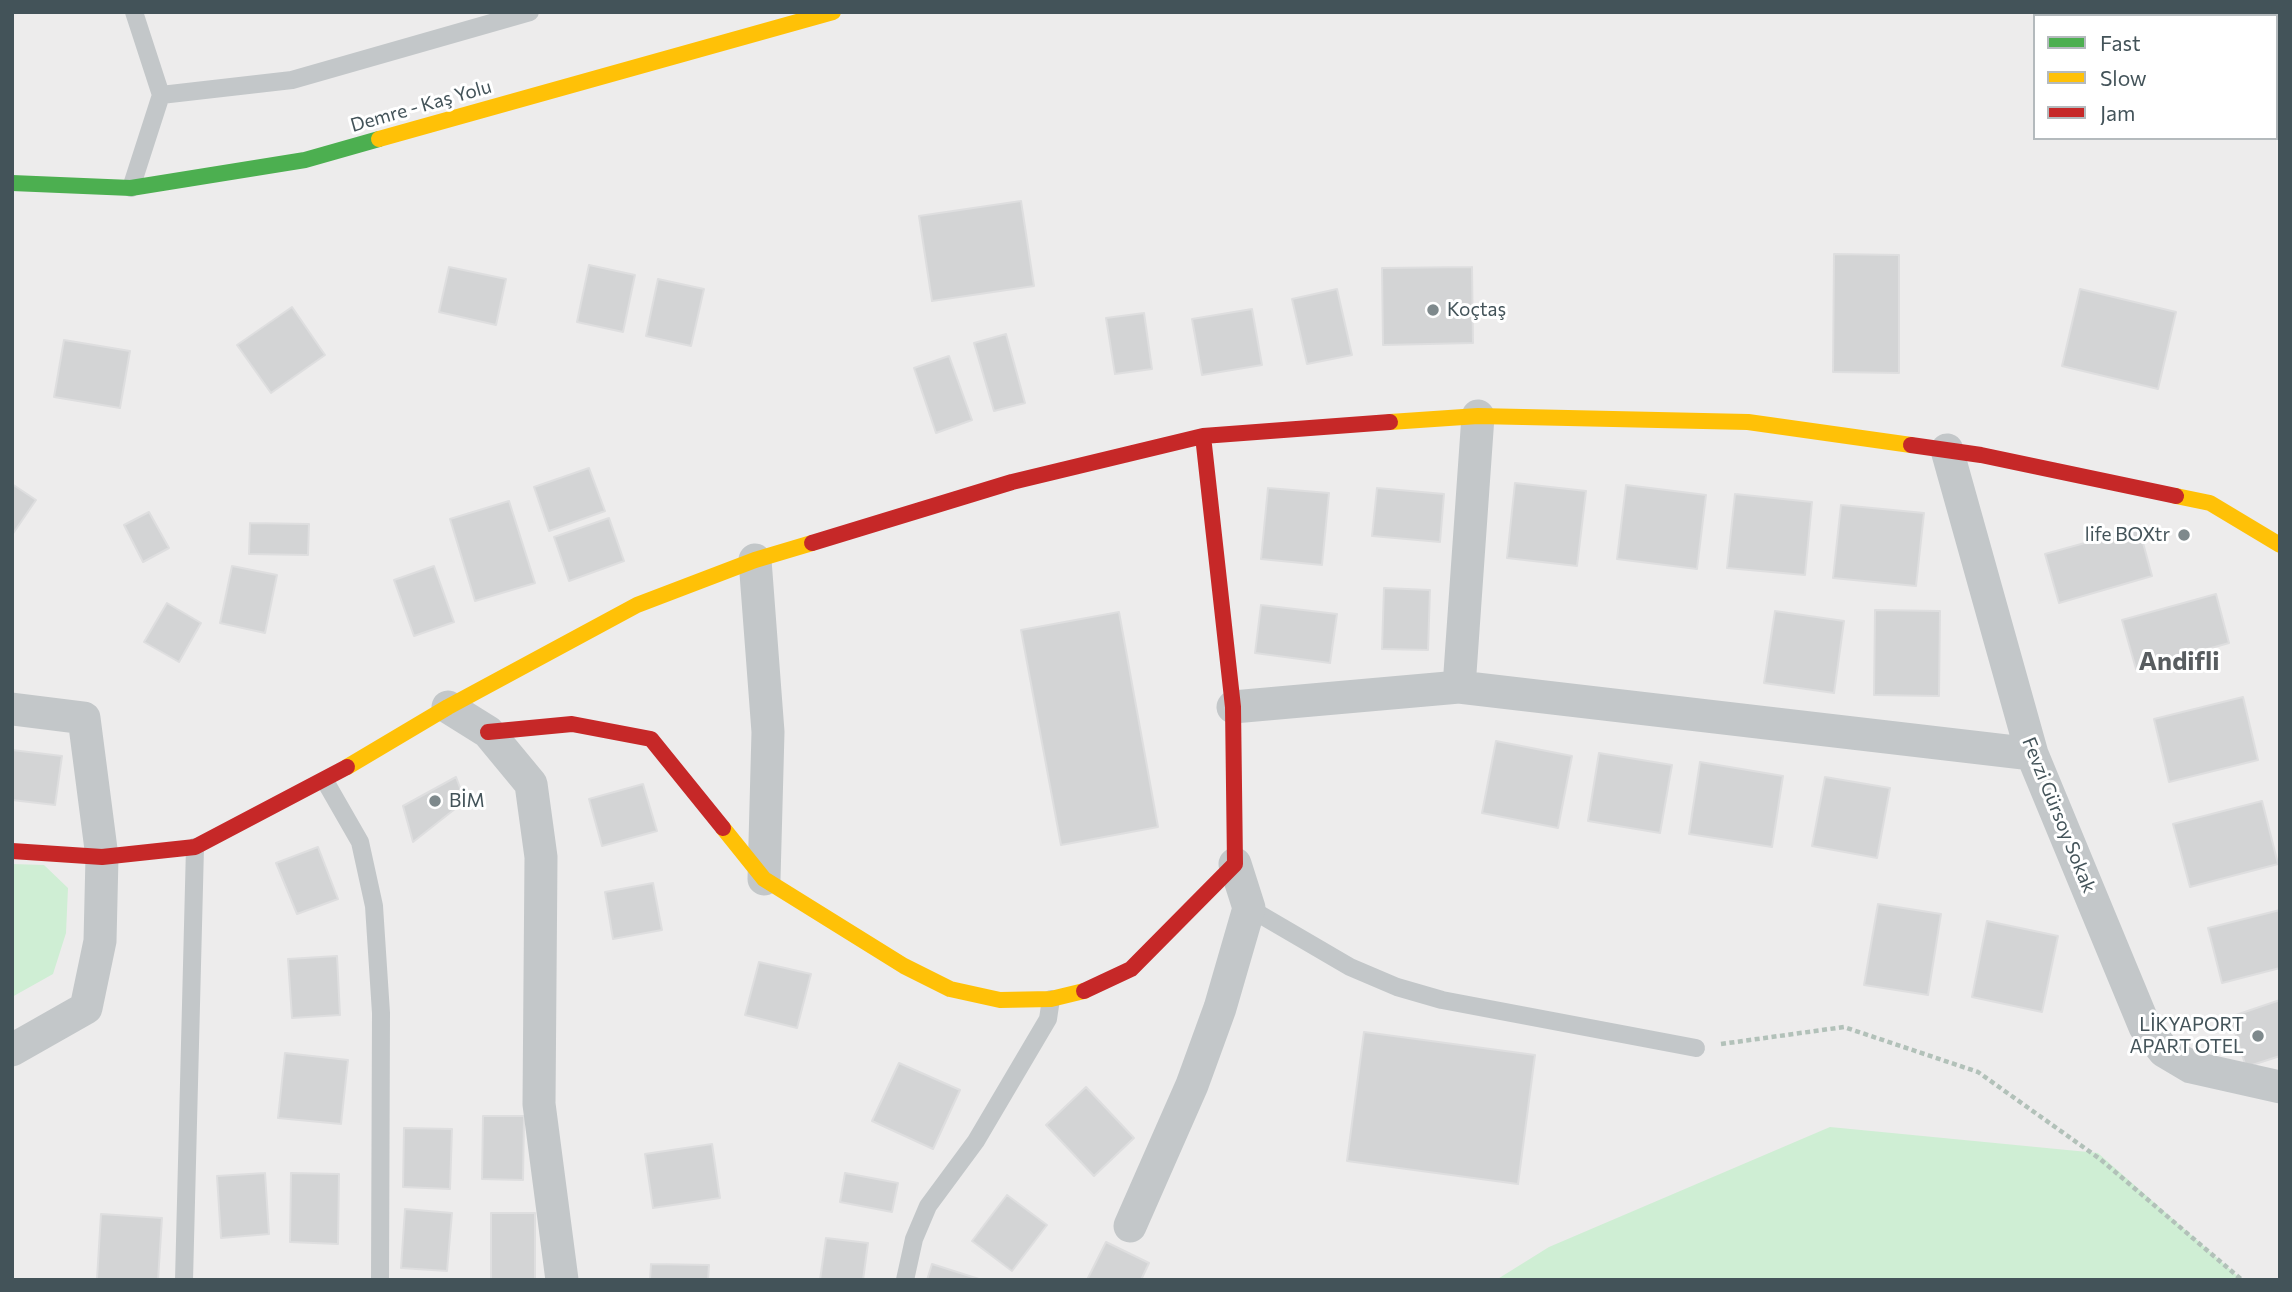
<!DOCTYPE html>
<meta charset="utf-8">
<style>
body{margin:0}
#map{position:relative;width:2292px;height:1292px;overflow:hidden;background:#edecec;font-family:Commissioner,sans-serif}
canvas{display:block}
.frame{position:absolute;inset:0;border:14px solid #435359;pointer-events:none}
.legend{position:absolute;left:2033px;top:14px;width:245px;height:126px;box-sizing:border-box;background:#fff;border:2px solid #b4babd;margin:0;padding:9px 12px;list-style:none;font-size:21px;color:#435359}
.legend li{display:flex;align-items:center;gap:14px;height:35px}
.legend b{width:35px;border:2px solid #b4babd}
</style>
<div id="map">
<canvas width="2292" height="1292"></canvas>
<div class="frame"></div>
<ul class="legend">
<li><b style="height:9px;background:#4caf50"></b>Fast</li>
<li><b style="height:9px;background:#ffc107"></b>Slow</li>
<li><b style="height:9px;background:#c62828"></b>Jam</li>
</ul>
</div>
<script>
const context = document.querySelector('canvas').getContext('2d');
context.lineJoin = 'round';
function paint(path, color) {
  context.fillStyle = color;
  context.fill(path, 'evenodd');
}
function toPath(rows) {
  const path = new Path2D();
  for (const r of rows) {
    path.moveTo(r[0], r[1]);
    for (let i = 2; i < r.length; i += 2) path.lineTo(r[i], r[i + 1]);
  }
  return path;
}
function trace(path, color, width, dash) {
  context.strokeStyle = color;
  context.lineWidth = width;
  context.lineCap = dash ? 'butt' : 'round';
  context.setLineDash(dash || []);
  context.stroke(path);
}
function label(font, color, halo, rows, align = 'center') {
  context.font = font + ' Commissioner,sans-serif';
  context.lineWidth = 6;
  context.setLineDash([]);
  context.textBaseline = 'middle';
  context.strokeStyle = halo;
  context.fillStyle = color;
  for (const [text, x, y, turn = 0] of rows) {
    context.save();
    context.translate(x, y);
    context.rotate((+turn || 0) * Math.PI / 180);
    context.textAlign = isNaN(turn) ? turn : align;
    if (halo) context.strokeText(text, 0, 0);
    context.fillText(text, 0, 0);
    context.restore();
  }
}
paint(toPath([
 [12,864,44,865,68,888,66,933,53,974,12,997],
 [1830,1127,2098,1153,2242,1280,1496,1280,1549,1247]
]), '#cfeed4');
const building = toPath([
 [1021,201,1034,286,932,301,919,216,1021,201],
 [1834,254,1899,255,1899,373,1833,372,1834,254],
 [589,265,635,275,623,332,577,322,589,265],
 [449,267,506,279,496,325,439,312,449,267],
 [1472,267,1473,343,1383,345,1382,268,1472,267],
 [658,279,704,289,691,346,646,336,658,279],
 [1337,289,1352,355,1307,364,1292,299,1337,289],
 [2080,289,2176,312,2158,389,2062,366,2080,289],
 [292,307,325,355,271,393,237,345,292,307],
 [1252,309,1262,365,1202,375,1192,319,1252,309],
 [1144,313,1152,369,1115,374,1106,318,1144,313],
 [1006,334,1025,403,994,411,974,343,1006,334],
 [64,340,130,351,120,408,54,397,64,340],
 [949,356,972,420,936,433,914,368,949,356],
 [589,468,605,511,549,531,534,487,589,468],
 [1515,483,1586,491,1577,566,1507,558,1515,483],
 [12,484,36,500,12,535,12,484],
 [1626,485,1706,495,1697,569,1617,559,1626,485],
 [1268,488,1329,493,1322,565,1261,559,1268,488],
 [1377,488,1444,494,1440,542,1372,536,1377,488],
 [1735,494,1812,502,1805,575,1727,568,1735,494],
 [509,501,535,583,475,601,450,519,509,501],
 [1841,505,1924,513,1916,586,1833,578,1841,505],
 [149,512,169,548,143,562,124,525,149,512],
 [609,518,624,561,569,581,554,537,609,518],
 [250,523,309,524,308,555,249,554,250,523],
 [2139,528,2152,576,2059,603,2045,554,2139,528],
 [232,566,277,575,265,633,220,623,232,566],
 [434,566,454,622,414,636,394,580,434,566],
 [1384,588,1430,590,1428,650,1382,649,1384,588],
 [2216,594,2229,643,2136,669,2122,620,2216,594],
 [167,603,201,623,179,662,144,642,167,603],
 [1261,605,1337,614,1330,663,1255,653,1261,605],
 [1875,610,1940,611,1939,696,1874,695,1875,610],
 [1775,611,1844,621,1834,693,1764,683,1775,611],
 [1119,612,1158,827,1061,845,1021,630,1119,612],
 [2243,697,2258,760,2169,782,2154,719,2243,697],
 [1496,741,1572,756,1558,828,1482,813,1496,741],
 [12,750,62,756,55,805,12,800,12,750],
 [1599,753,1672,765,1660,833,1588,821,1599,753],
 [1700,762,1783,776,1772,847,1689,834,1700,762],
 [456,777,465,801,413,842,403,806,456,777],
 [1825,777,1890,788,1877,858,1812,846,1825,777],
 [643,784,657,831,602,846,589,799,643,784],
 [2262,801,2278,864,2190,887,2173,824,2262,801],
 [318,847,338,899,297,914,276,863,318,847],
 [653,883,662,930,613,939,605,892,653,883],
 [1878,904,1941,914,1928,995,1864,985,1878,904],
 [2280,910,2280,968,2222,983,2208,928,2280,910],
 [1987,921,2058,936,2042,1012,1972,997,1987,921],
 [337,956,340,1015,292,1018,288,959,337,956],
 [759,962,811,974,797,1028,745,1015,759,962],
 [2280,1000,2280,1056,2246,1067,2230,1017,2280,1000],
 [1364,1032,1535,1055,1518,1184,1347,1161,1364,1032],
 [285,1053,348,1060,341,1124,278,1118,285,1053],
 [899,1063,960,1090,933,1149,872,1121,899,1063],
 [1086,1087,1134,1138,1094,1176,1046,1125,1086,1087],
 [483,1116,524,1116,523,1180,482,1179,483,1116],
 [404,1128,452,1129,450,1189,403,1187,404,1128],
 [712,1144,720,1198,653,1208,645,1154,712,1144],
 [265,1173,269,1234,221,1238,217,1176,265,1173],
 [291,1173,339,1174,338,1244,290,1242,291,1173],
 [845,1173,898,1183,892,1212,840,1202,845,1173],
 [1007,1195,1047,1225,1012,1271,972,1241,1007,1195],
 [405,1209,452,1213,447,1271,401,1268,405,1209],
 [491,1213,535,1213,535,1280,491,1280,491,1213],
 [101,1214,162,1218,158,1280,97,1279,101,1214],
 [826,1238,868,1243,863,1280,820,1280,826,1238],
 [1106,1242,1149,1263,1141,1280,1087,1280,1106,1242],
 [651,1264,709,1265,708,1280,650,1280,651,1264],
 [932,1264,982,1280,927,1280,932,1264]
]);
paint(building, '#d3d4d5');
trace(building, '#dededf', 2);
trace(toPath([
 [1721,1044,1844,1027,1978,1072,2100,1159,2242,1280]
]), '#b2c1b9', 4.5, [5, 3.5]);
trace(toPath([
 [161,95,292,80,530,12],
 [131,188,161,95,134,12],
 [325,781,360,842,374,906,381,1013,380,1280],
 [1249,908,1350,967,1397,987,1442,1000,1696,1048],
 [184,1280,195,847],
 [905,1280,914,1239,928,1206,976,1141,1048,1019,1051,999]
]), '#c3c7c9', 18);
trace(toPath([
 [1947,450,2032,754,2145,1027,2164,1051,2191,1067,2280,1087],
 [755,560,768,732,764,879],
 [1459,687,1478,416],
 [448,707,488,732,531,784,541,857,539,1104,562,1280],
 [1233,707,1459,687,2032,754],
 [12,709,84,718,102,857,100,941,86,1008,12,1050],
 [1130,1226,1192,1085,1220,1008,1249,908,1235,864]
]), '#c3c7c9', 33);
trace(toPath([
 [12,183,131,188,305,160,379,139]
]), '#4caf50', 16);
trace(toPath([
 [379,139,833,12],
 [1390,422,1478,416,1748,422,1911,445],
 [2176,496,2210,503,2280,545],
 [347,767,448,707,637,605,755,560,812,543],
 [723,828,764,879,904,966,950,989,1000,1000,1051,999,1084,991]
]), '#ffc107', 16);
trace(toPath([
 [1911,445,1981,455,2176,496],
 [812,543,1012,482,1203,436,1390,422],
 [488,732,572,724,651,739,723,828],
 [12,851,102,857,195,847,347,767],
 [1084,991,1131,969,1235,864,1233,707,1203,436]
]), '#c62828', 16);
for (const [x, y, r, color] of [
 [1433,310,7,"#7e898c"],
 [2184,535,7,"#7e898c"],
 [435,801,7,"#7e898c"],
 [2258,1036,7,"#7e898c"]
]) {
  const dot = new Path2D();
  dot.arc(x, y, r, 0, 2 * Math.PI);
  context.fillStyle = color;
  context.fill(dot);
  trace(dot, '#fff', 2.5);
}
label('19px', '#435359', '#fff', [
 ["Demre - Kaş Yolu",421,106,-16],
 ["Fevzi Gürsoy Sokak",2059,815,68]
]);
label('19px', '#435359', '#fff', [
 ["Koçtaş",1447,310],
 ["life BOXtr",2170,535,"right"],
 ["BİM",449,801],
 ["LİKYAPORT",2244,1025,"right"],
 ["APART OTEL",2244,1047,"right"]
], 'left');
label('bold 26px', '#585d60', '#fff', [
 ["Andifli",2179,661]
]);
</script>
